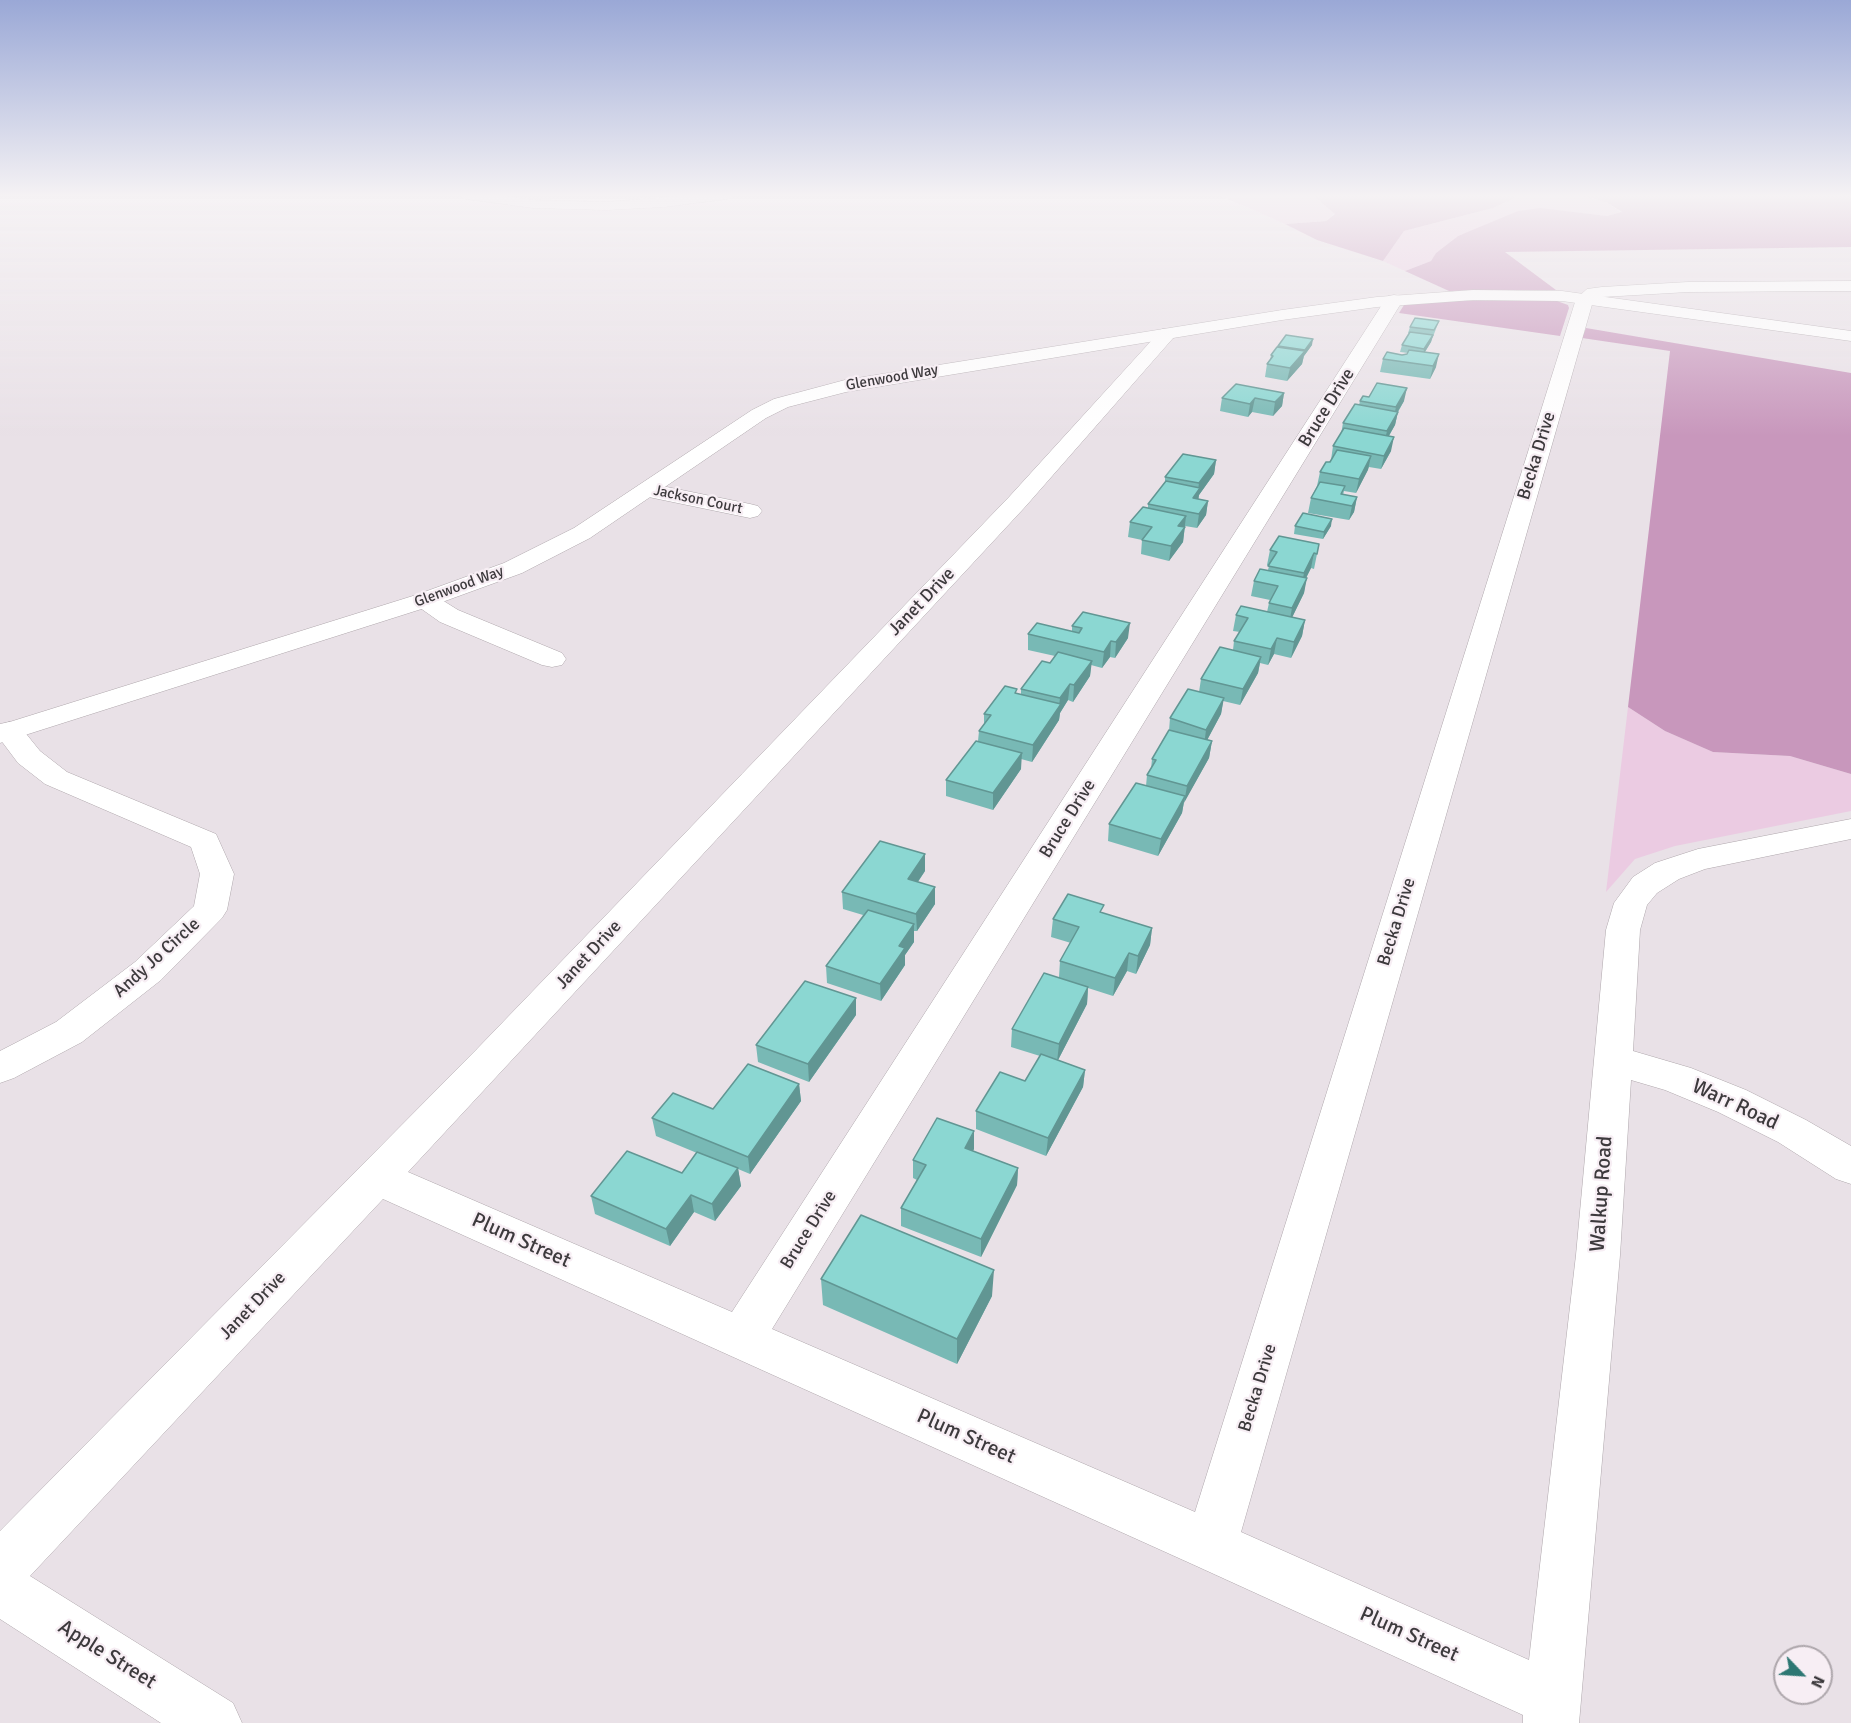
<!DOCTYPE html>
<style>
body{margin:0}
#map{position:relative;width:1851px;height:1723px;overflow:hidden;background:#e9e1e7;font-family:Signika,sans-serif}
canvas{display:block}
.north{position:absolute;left:1773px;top:1645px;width:60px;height:60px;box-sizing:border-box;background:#f7eef4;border:2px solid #ada6ab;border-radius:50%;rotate:115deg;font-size:16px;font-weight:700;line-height:24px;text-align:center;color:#3d3a3d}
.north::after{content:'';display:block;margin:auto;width:21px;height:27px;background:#2d7773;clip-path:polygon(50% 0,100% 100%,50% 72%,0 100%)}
</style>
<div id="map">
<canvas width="1851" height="1723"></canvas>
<div class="north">N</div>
</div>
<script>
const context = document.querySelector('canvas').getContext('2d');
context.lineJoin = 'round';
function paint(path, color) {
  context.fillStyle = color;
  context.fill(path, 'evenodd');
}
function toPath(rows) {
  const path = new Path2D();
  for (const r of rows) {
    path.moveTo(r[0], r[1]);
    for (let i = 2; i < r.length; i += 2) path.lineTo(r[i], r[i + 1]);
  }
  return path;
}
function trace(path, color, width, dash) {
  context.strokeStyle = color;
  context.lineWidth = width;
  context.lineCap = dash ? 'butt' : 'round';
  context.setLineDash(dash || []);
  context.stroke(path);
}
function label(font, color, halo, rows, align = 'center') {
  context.font = font + ' Signika,sans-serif';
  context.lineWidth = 4.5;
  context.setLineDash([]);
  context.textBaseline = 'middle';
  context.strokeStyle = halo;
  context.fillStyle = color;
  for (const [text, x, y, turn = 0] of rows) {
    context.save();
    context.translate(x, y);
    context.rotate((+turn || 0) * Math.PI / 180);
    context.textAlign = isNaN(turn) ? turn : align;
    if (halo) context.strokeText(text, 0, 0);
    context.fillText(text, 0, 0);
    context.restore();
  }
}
paint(toPath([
 [1219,195,1313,195,1335,213,1326,221,1285,224],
 [1515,195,1580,195,1606,202,1622,213,1607,216,1575,213,1484,227,1458,236,1436,253,1431,261,1405,271,1383,261,1404,231,1493,208,1513,199],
 [1628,707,1665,731,1713,752,1790,756,1851,774,1851,811,1675,846,1635,859,1606,892]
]), '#ebcbe2');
paint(toPath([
 [1313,195,1515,195,1513,199,1493,208,1404,231,1383,261,1317,240,1285,224,1326,221,1335,214],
 [1580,195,1851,195,1851,247,1505,252,1556,290,1449,291,1405,271,1431,261,1436,253,1458,236,1518,211,1540,208,1607,216,1622,212,1606,202],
 [1533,299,1557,301,1568,305,1569,308,1560,336,1399,313,1404,305,1413,302],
 [1586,328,1851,373,1851,774,1790,756,1713,752,1665,731,1628,707,1670,351,1582,338]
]), '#c897bc');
const minor = toPath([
 [459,195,495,195,533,200,606,202,696,195,734,195,727,199,664,207,606,210,533,208,466,199,459,195],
 [1851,281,1851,291,1688,292,1602,297,1593,301,1241,1532,1529,1660,1576,1255,1606,930,1614,903,1633,877,1655,863,1698,849,1851,819,1851,839,1705,869,1679,879,1657,893,1647,905,1640,930,1633,1051,1691,1068,1746,1090,1806,1120,1851,1146,1851,1184,1836,1179,1778,1142,1718,1112,1665,1090,1631,1080,1620,1255,1579,1723,1523,1723,1523,1715,1192,1564,383,1199,30,1576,233,1703,242,1723,161,1723,0,1619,0,1531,476,1050,1009,497,1162,329,1174,329,1177,333,1174,337,1025,507,408,1172,732,1312,1385,300,1388,296,1394,295,1400,296,1403,300,772,1329,1195,1512,1576,299,1587,289,1602,287,1688,282,1851,281],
 [647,483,750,504,758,506,762,511,758,516,750,518,639,495,636,490,639,485,647,483],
 [425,592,434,595,458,610,562,653,566,659,562,665,552,667,542,665,440,622,416,605,412,600,416,595,425,592],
 [9,722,19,725,40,751,67,772,216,834,234,874,227,910,222,918,161,980,82,1042,14,1078,0,1083,0,1051,56,1022,135,962,194,906,200,874,191,847,45,784,18,763,0,739,0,724,9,722]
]);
const tertiary = toPath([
 [1473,290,1562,291,1851,331,1851,341,1562,301,1473,300,1377,307,1282,320,846,392,788,407,766,418,590,538,522,573,434,605,0,743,0,725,416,595,504,563,574,528,752,410,774,399,845,380,1282,310,1377,297,1473,290]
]);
trace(minor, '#afa7ac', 1);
trace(tertiary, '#afa7ac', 1);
paint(minor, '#fff');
paint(tertiary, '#fff');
paint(toPath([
 [1439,321,1431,342,1425,352,1436,367,1430,379,1380,372,1383,359,1407,354,1408,353,1400,352,1402,345,1410,333,1408,333,1410,327],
 [1312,345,1304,356,1302,364,1287,381,1265,377,1267,364,1270,360,1271,355,1278,346],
 [1284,393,1282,406,1273,416,1252,412,1248,417,1220,411,1222,398],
 [1360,401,1404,401,1398,412,1395,425,1389,436,1391,451,1381,469,1369,467,1356,493,1344,491,1343,495,1357,497,1354,512,1349,520,1308,513,1311,498,1317,486,1320,472,1331,460,1333,446,1341,434,1343,423,1359,405],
 [1216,460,1214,474,1199,495,1198,499,1208,501,1206,515,1197,528,1185,526,1183,542,1169,561,1141,554,1142,540,1128,537,1130,522,1148,508,1148,504,1165,482,1165,477],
 [1295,526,1331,526,1323,539,1294,534],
 [1319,544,1314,569,1311,568,1306,578,1304,593,1292,617,1305,620,1302,636,1291,658,1274,654,1268,665,1260,663,1258,673,1240,705,1223,701,1221,714,1207,740,1212,741,1209,758,1184,802,1182,813,1158,856,1108,841,1109,824,1146,786,1147,775,1151,769,1152,759,1169,731,1170,718,1199,692,1201,679,1233,650,1234,641,1240,632,1233,631,1236,615,1267,612,1269,603,1270,600,1251,596,1254,581,1268,570,1269,566,1267,565,1270,550],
 [1072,626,1128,638,1115,658,1110,657,1102,668,1091,665,1090,676,1073,702,1068,700,1060,713,1059,720,1032,762,1021,759,1021,769,993,810,946,796,946,780,978,741,979,731,984,725,984,714,1017,694,1021,695,1021,689,1050,663,1055,656,1028,650,1028,634,1072,631],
 [925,871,918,882,935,904,917,931,914,931,914,942,905,955,905,965,881,1001,827,983,826,966,863,915,843,909,842,892],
 [1103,913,1152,928,1150,945,1136,974,1127,971,1113,996,1088,988,1087,1004,1058,1060,1085,1070,1083,1087,1046,1156,976,1129,976,1111,1025,1081,1040,1056,1011,1047,1012,1029,1059,977,1060,961,1071,943,1051,937,1053,919],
 [856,1015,809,1082,758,1062,756,1045],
 [799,1084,801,1101,750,1174,738,1169,741,1186,715,1221,694,1212,670,1246,595,1214,591,1196,682,1173,697,1153,656,1136,652,1118,713,1109],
 [974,1149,973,1151,1018,1168,1017,1185,981,1257,901,1226,901,1208,917,1180,913,1178,913,1160],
 [821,1279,992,1296,957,1364,823,1305]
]), '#78b9b5');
paint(toPath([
 [1433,335,1431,342,1423,355,1424,349],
 [1313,339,1312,345,1304,356,1305,350],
 [1305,351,1302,364,1287,381,1290,368],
 [1439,354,1436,367,1430,379,1433,366],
 [1407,388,1404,401,1394,418,1398,412,1395,425,1384,444,1387,431,1393,420,1396,407],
 [1284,393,1282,406,1273,416,1275,402],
 [1255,398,1252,412,1248,417,1250,404],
 [1394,437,1391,451,1381,469,1384,456],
 [1371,456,1368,470,1356,493,1359,479],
 [1216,460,1214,474,1199,495,1198,502,1193,498,1198,490,1199,483],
 [1357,497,1354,512,1349,520,1352,506],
 [1208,501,1206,515,1197,528,1199,514],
 [1186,516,1183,542,1169,561,1171,546,1178,526],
 [1332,519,1331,526,1323,539,1324,532],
 [1314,553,1311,568,1301,588,1304,573],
 [1307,578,1304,593,1289,624,1292,608],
 [1305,620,1302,636,1291,658,1294,642],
 [1130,623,1128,638,1115,658,1116,642],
 [1277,638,1274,654,1268,665,1271,649],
 [1111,641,1110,657,1102,668,1104,652],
 [1261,657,1258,673,1240,705,1243,689],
 [1092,661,1090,676,1073,702,1074,685],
 [1070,684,1068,700,1060,713,1059,720,1032,762,1033,745,1059,706,1060,698],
 [1224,698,1221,714,1204,746,1206,730],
 [1212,741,1209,758,1184,803,1187,786],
 [1022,753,1021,769,993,810,993,793],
 [1185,796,1182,813,1158,856,1161,839],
 [925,854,925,871,908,896,908,879],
 [935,887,935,904,917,931,916,914],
 [914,924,914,942,905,955,905,965,881,1001,880,984,899,946],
 [1152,928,1150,945,1136,974,1138,956],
 [1129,953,1127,971,1113,996,1115,978],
 [1088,987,1087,1004,1057,1062,1059,1044],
 [856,998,856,1015,809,1082,808,1064],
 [1085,1070,1083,1087,1046,1156,1048,1138],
 [799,1084,801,1101,750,1174,748,1157],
 [974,1131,974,1149,964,1166,965,1148],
 [738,1168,741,1186,715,1221,712,1204],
 [1018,1168,1017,1185,981,1257,981,1239],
 [691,1195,694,1212,670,1246,666,1229],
 [994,1270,992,1296,957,1364,957,1339]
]), '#619693');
const building = toPath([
 [1415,318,1439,321,1434,330,1410,327,1415,318],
 [1410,332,1433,335,1424,349,1402,345,1410,332],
 [1286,335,1313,339,1305,350,1278,346,1286,335],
 [1277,347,1305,351,1290,368,1267,364,1273,356,1271,355,1277,347],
 [1409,350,1439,354,1433,366,1383,359,1387,352,1402,355,1407,354,1409,350],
 [1377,383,1407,388,1396,407,1360,401,1363,396,1369,397,1377,383],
 [1236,384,1284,393,1275,402,1255,398,1250,404,1222,398,1236,384],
 [1355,404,1398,412,1387,431,1343,423,1355,404],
 [1344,428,1394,437,1384,456,1333,446,1344,428],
 [1337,450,1371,456,1359,479,1320,472,1326,462,1330,462,1337,450],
 [1183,454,1216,460,1199,483,1165,477,1183,454],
 [1166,481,1200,488,1193,498,1208,501,1199,514,1148,504,1166,481],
 [1320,482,1345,486,1341,494,1357,497,1352,506,1311,498,1320,482],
 [1143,507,1186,516,1178,526,1185,527,1171,546,1142,540,1152,527,1130,522,1143,507],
 [1303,513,1332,519,1324,532,1295,526,1303,513],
 [1279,536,1319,544,1317,554,1314,553,1304,573,1268,566,1277,552,1270,550,1279,536],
 [1260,569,1307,578,1292,608,1269,603,1278,586,1254,581,1260,569],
 [1241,606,1305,620,1294,642,1277,638,1271,649,1234,641,1248,618,1236,615,1241,606],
 [1083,612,1130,623,1116,642,1111,641,1104,652,1028,634,1037,623,1079,633,1082,628,1072,626,1083,612],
 [1220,647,1261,657,1243,689,1201,679,1220,647],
 [1058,652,1092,661,1074,685,1070,684,1060,698,1021,689,1042,661,1050,663,1058,652],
 [1005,686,1017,689,1015,693,1061,704,1033,745,979,731,991,715,984,714,1005,686],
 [1188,689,1224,698,1206,730,1170,718,1188,689],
 [1169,730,1212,741,1187,786,1147,775,1156,760,1152,759,1169,730],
 [976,741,1022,753,993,793,946,780,976,741],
 [1136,783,1185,796,1161,839,1109,824,1136,783],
 [880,841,925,854,908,879,935,887,916,914,842,892,880,841],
 [1068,894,1104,905,1100,912,1152,928,1138,956,1129,953,1115,978,1060,961,1079,927,1053,919,1068,894],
 [868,910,914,924,899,946,905,948,880,984,826,966,868,910],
 [1044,973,1088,987,1059,1044,1012,1029,1044,973],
 [805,981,856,998,808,1064,756,1045,805,981],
 [1041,1054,1085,1070,1048,1138,976,1111,1000,1072,1025,1081,1041,1054],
 [748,1064,799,1084,748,1157,652,1118,673,1093,713,1109,748,1064],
 [937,1118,974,1131,965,1148,1018,1168,981,1239,901,1208,926,1165,913,1160,937,1118],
 [627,1151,682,1173,697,1152,738,1168,712,1204,691,1195,666,1229,591,1196,627,1151],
 [861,1215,994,1270,957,1339,821,1279,861,1215]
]);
paint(building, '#8bd7d2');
trace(building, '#619693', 1.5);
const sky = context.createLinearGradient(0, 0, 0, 436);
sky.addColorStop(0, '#9aa8d6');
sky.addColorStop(0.45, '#f5f2f4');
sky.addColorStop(1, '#f5f2f400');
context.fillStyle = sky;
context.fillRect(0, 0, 1851, 436);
label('15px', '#3d3a3d', '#f7eef4', [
 ["Glenwood Way",892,378,-10],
 ["Jackson Court",698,500,12],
 ["Glenwood Way",459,587,-20]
]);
label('18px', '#3d3a3d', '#f7eef4', [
 ["Bruce Drive",1327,408,-58],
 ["Becka Drive",1537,456,-73],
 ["Janet Drive",922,602,-46],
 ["Bruce Drive",1068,819,-58],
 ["Becka Drive",1397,922,-73],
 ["Janet Drive",589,955,-47],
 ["Andy Jo Circle",157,958,-42],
 ["Bruce Drive",809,1230,-58],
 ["Janet Drive",253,1306,-46],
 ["Becka Drive",1258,1388,-73]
]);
label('21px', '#3d3a3d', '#f7eef4', [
 ["Warr Road",1735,1105,25],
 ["Walkup Road",1602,1194,-86],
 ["Plum Street",521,1241,24],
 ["Plum Street",966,1437,24],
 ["Plum Street",1409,1635,24],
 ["Apple Street",107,1655,32]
]);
</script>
